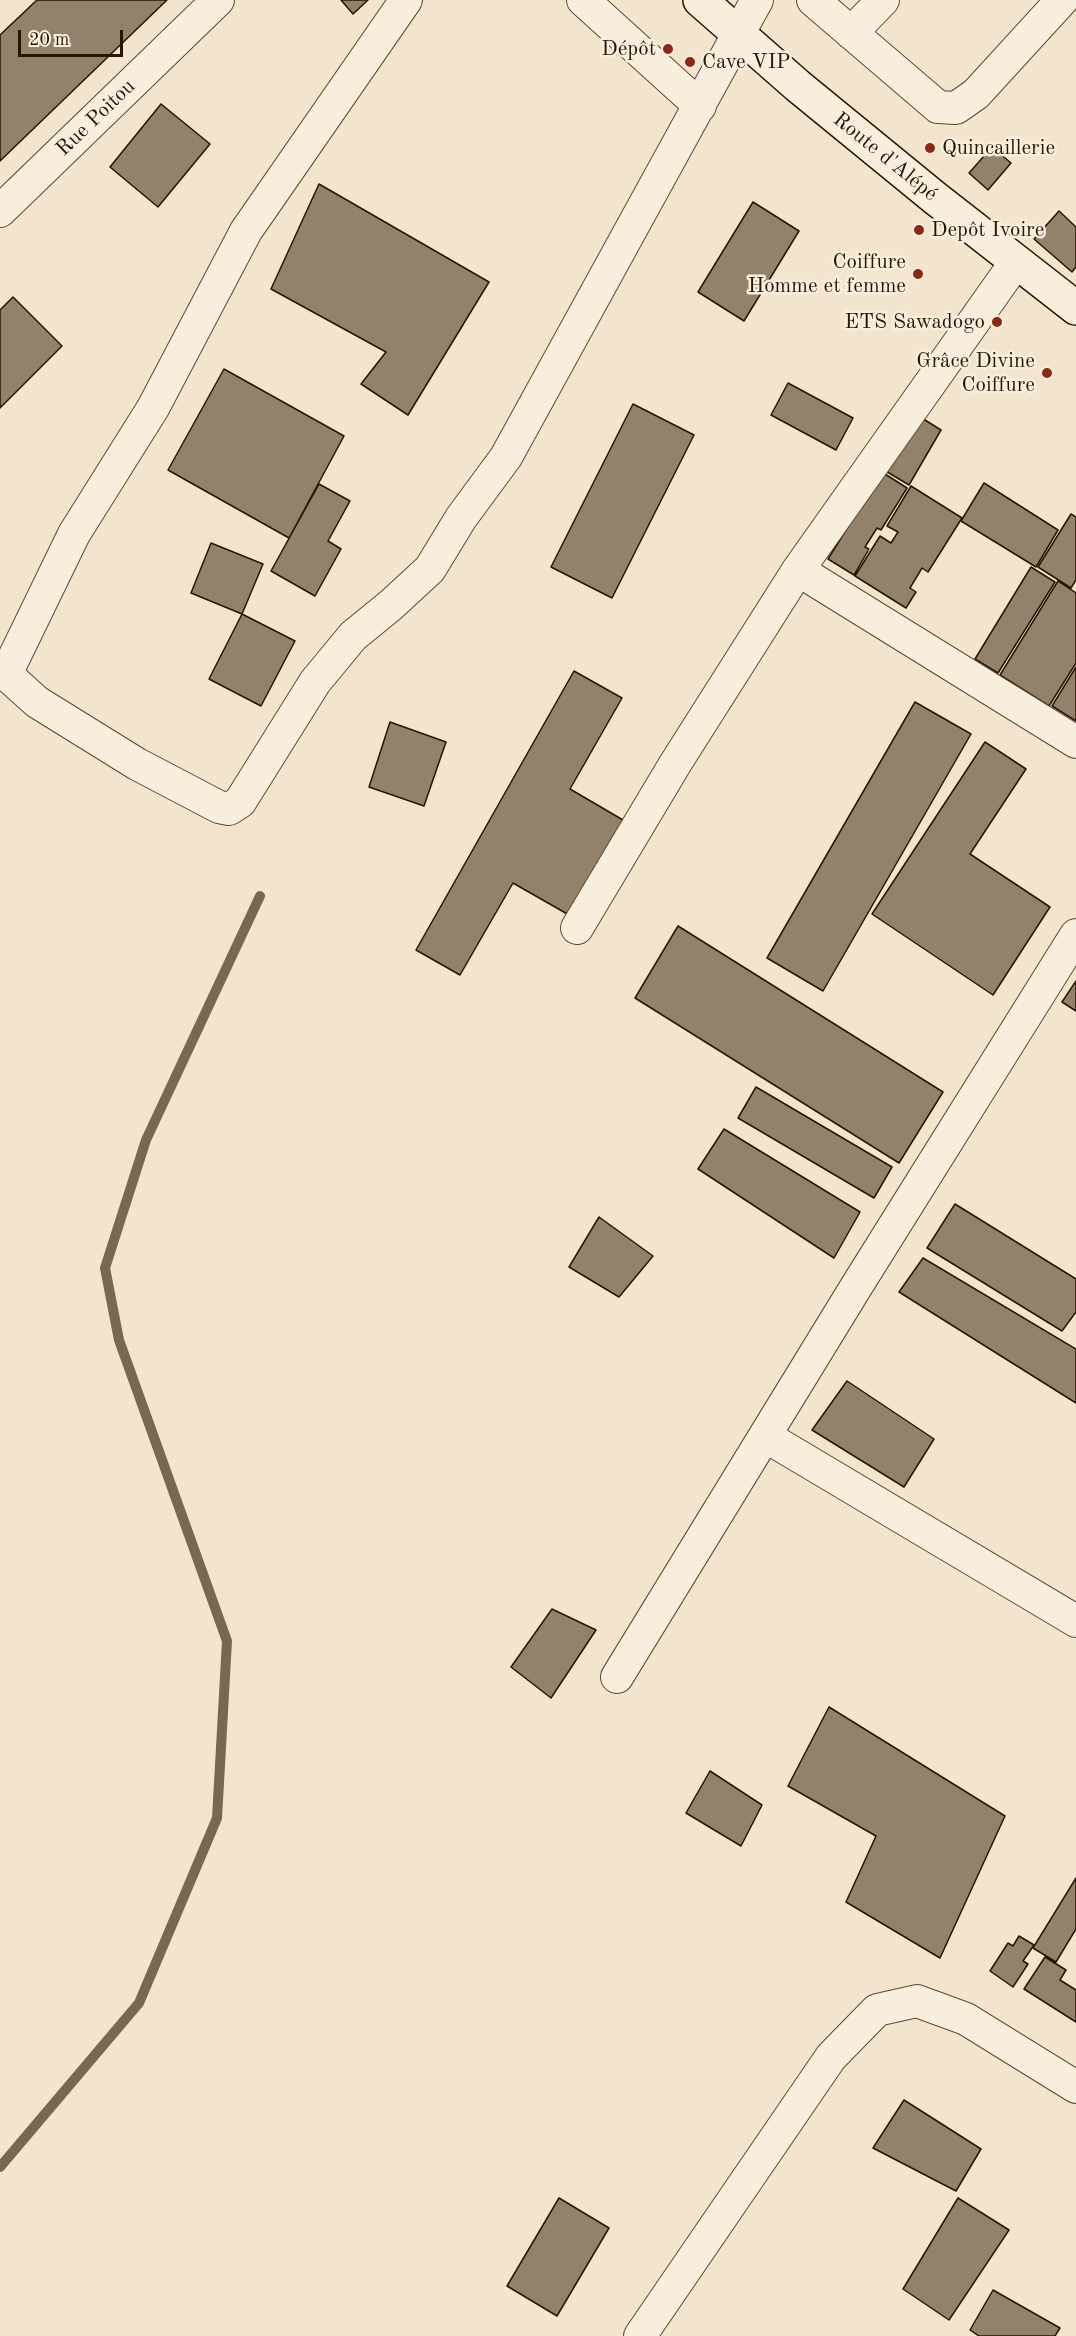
<!DOCTYPE html>
<meta charset="utf-8">
<style>
body{margin:0}
#map{position:relative;width:1076px;height:2336px;overflow:hidden;background:#f3e5cd;font-family:"Old Standard TT",serif}
canvas{display:block}
.scale{position:absolute;left:18px;top:30px;width:105px;height:27px;box-sizing:border-box;border:3px solid #281501;border-top:0;padding-left:8px;font-size:18px;line-height:21px;white-space:nowrap;color:#281501;-webkit-text-stroke:4px #f7eede;paint-order:stroke}
</style>
<div id="map">
<canvas width="1076" height="2336"></canvas>
<div class="scale">20 m</div>
</div>
<script>
const context = document.querySelector('canvas').getContext('2d');
context.lineJoin = 'round';
function toPath(rows) {
  const path = new Path2D();
  for (const r of rows) {
    path.moveTo(r[0], r[1]);
    for (let i = 2; i < r.length; i += 2) path.lineTo(r[i], r[i + 1]);
  }
  return path;
}
function trace(path, color, width, dash) {
  context.strokeStyle = color;
  context.lineWidth = width;
  context.lineCap = dash ? 'butt' : 'round';
  context.setLineDash(dash || []);
  context.stroke(path);
}
function paint(path, color) {
  context.fillStyle = color;
  context.fill(path, 'evenodd');
}
function label(font, color, halo, rows, align = 'center') {
  context.font = font + ' "Old Standard TT",serif';
  context.lineWidth = 5;
  context.setLineDash([]);
  context.textBaseline = 'middle';
  context.strokeStyle = halo;
  context.fillStyle = color;
  for (const [text, x, y, turn = 0] of rows) {
    context.save();
    context.translate(x, y);
    context.rotate((+turn || 0) * Math.PI / 180);
    context.textAlign = isNaN(turn) ? turn : align;
    if (halo) context.strokeText(text, 0, 0);
    context.fillText(text, 0, 0);
    context.restore();
  }
}
trace(toPath([
 [0,2167,139,2003,217,1818,227,1641,119,1340,105,1268,146,1140,260,896]
]), '#786752', 10);
const building = toPath([
 [37,0,167,0,0,161,0,35,37,0],
 [341,0,368,0,353,14,341,0],
 [161,104,210,144,158,207,110,167,161,104],
 [992,147,1011,163,988,190,969,173,992,147],
 [319,184,489,282,408,415,361,384,386,352,271,289,319,184],
 [753,202,799,231,744,321,698,292,753,202],
 [1059,211,1076,227,1076,267,1072,272,1034,239,1059,211],
 [13,297,62,346,0,408,0,310,13,297],
 [224,369,344,436,289,538,168,470,224,369],
 [788,383,853,418,836,450,771,415,788,383],
 [633,404,694,435,612,598,551,567,633,404],
 [917,415,941,430,909,485,884,470,917,415],
 [882,472,907,488,881,530,877,528,865,547,869,549,854,575,828,559,882,472],
 [984,483,1058,530,1036,567,961,521,984,483],
 [319,484,350,501,328,541,341,549,315,596,271,571,319,484],
 [911,486,962,518,928,572,922,568,910,588,916,592,906,608,855,576,880,536,891,543,898,532,887,526,911,486],
 [1071,514,1076,517,1076,580,1071,588,1038,567,1071,514],
 [211,543,263,564,242,614,191,593,211,543],
 [1031,567,1055,582,998,673,975,659,1031,567],
 [1058,581,1076,593,1076,663,1049,706,1000,675,1058,581],
 [242,614,295,641,261,706,209,679,242,614],
 [1076,667,1076,721,1052,706,1076,667],
 [574,671,622,698,570,789,623,820,569,915,513,883,460,975,416,950,574,671],
 [915,702,971,734,823,991,767,958,915,702],
 [390,722,446,742,424,806,369,787,390,722],
 [985,742,1026,769,970,854,1050,907,993,995,872,914,985,742],
 [678,926,943,1092,899,1163,635,998,678,926],
 [1076,981,1076,1011,1062,1002,1076,981],
 [756,1087,892,1167,874,1198,738,1118,756,1087],
 [724,1129,860,1212,834,1258,698,1169,724,1129],
 [955,1204,1076,1279,1076,1312,1062,1331,927,1248,955,1204],
 [599,1217,653,1256,619,1297,569,1267,599,1217],
 [923,1258,1076,1349,1076,1403,899,1292,923,1258],
 [847,1381,934,1439,904,1487,812,1430,847,1381],
 [552,1609,596,1630,551,1698,511,1667,552,1609],
 [829,1707,1005,1816,940,1958,846,1902,876,1836,788,1786,829,1707],
 [710,1771,762,1805,741,1846,686,1813,710,1771],
 [1076,1878,1076,1929,1056,1962,1033,1948,1076,1878],
 [1019,1936,1034,1945,1023,1961,1028,1964,1013,1987,990,1971,1008,1943,1013,1946,1019,1936],
 [1045,1957,1066,1970,1060,1980,1076,1990,1076,2022,1024,1989,1045,1957],
 [904,2100,981,2149,956,2191,873,2148,904,2100],
 [559,2198,609,2228,557,2316,507,2286,559,2198],
 [958,2198,1009,2230,949,2320,903,2289,958,2198],
 [993,2290,1060,2328,1055,2336,979,2336,970,2330,993,2290]
]);
paint(building, '#92816b');
trace(building, '#281501', 1.5);
const street = toPath([
 [583,0,700,106],
 [813,0,938,107,956,108,976,94,1062,0],
 [851,33,883,0],
 [0,211,218,0],
 [798,570,1076,742],
 [0,669,6,674,74,534,153,408,246,231,406,0],
 [6,674,37,702,137,764,219,807,229,809,240,802,315,682,353,636,391,605,430,569,461,518,506,457,757,0],
 [577,928,675,764,798,570,1016,262],
 [765,1436,1076,1621],
 [617,1677,856,1287,1076,935],
 [640,2336,831,2057,877,2010,917,2001,966,2019,1076,2087]
]);
const secondary = toPath([
 [700,0,798,86,935,198,1076,308]
]);
trace(street, '#5b4934', 34);
trace(secondary, '#281501', 36);
trace(street, '#f7eede', 32);
trace(secondary, '#f7eede', 33);
for (const [x, y, r, color] of [
 [668,49,6,"#8f2418"],
 [690,62,6,"#8f2418"],
 [930,148,6,"#8f2418"],
 [919,230,6,"#8f2418"],
 [918,274,6,"#8f2418"],
 [997,322,6,"#8f2418"],
 [1047,373,6,"#8f2418"]
]) {
  const dot = new Path2D();
  dot.arc(x, y, r, 0, 2 * Math.PI);
  context.fillStyle = color;
  context.fill(dot);
  trace(dot, '#f7eede', 2);
}
label('21px', '#281501', '#f7eede', [
 ["Dépôt",656,49],
 ["Cave VIP",702,62,"left"],
 ["Quincaillerie",942,148,"left"],
 ["Depôt Ivoire",931,230,"left"],
 ["Coiffure",906,262],
 ["Homme et femme",906,286],
 ["ETS Sawadogo",985,322],
 ["Grâce Divine",1035,361],
 ["Coiffure",1035,385]
], 'right');
label('21px', '#281501', '#f7eede', [
 ["Rue Poitou",96,118,-44],
 ["Route d'Alépé",885,157,39]
]);
</script>
